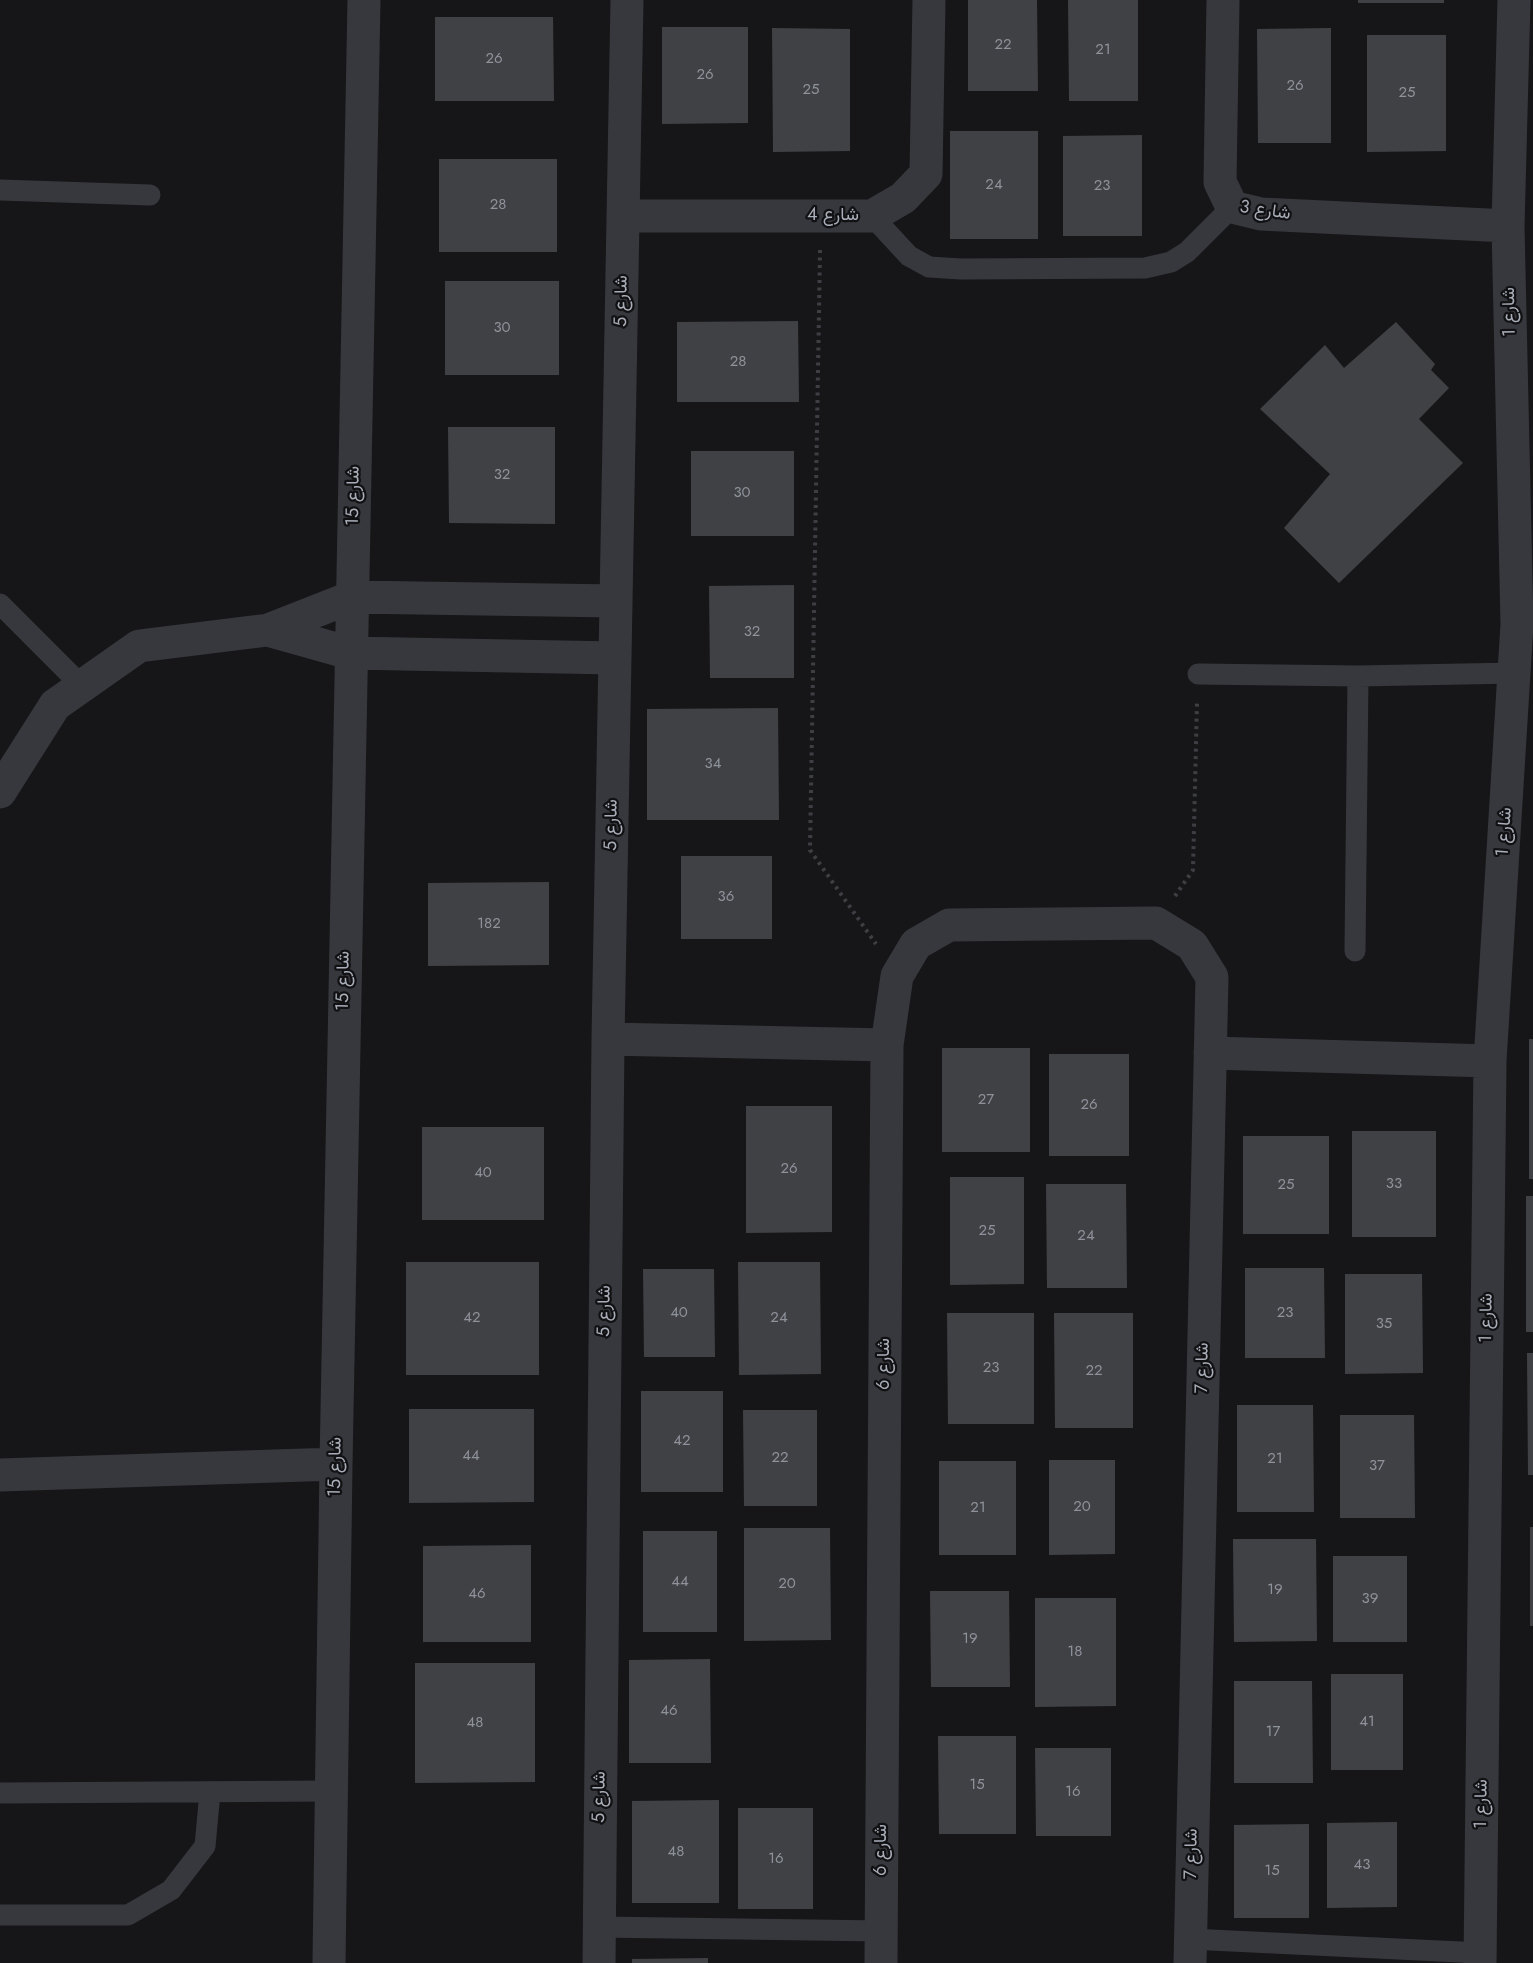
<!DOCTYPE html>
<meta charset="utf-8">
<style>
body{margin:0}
canvas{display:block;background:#161618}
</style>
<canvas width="1533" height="1963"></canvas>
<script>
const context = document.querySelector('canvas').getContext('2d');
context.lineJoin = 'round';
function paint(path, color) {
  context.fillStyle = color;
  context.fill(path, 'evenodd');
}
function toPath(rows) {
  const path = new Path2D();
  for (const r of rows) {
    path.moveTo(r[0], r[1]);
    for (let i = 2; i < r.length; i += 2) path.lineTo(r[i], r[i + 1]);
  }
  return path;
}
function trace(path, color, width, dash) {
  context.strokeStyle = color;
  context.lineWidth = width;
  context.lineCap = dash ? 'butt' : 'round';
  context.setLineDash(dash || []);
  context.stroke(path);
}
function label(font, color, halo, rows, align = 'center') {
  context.font = font + ' Jost,Vazirmatn,sans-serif';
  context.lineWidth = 4.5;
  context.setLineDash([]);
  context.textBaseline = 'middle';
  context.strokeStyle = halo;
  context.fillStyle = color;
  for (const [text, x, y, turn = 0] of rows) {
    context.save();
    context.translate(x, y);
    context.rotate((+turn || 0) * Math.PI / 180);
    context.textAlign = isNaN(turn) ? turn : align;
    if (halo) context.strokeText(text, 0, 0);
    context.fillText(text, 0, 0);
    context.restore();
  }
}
paint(toPath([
 [968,0,1037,0,1038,91,968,91],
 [1068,0,1138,0,1138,101,1069,101],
 [1358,0,1444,0,1444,3,1358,3],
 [435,17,553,17,554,101,435,101],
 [662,27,748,27,748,123,662,124],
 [772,28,850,29,850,151,773,152],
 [1331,28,1331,143,1258,143,1257,29],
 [1367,35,1446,35,1446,151,1367,152],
 [950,131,1038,131,1038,239,950,239],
 [1142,135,1142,236,1063,236,1063,136],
 [439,159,557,159,557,252,439,252],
 [445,281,559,281,559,375,445,375],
 [798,321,799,402,677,402,677,322],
 [1396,322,1435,364,1431,370,1449,388,1419,419,1463,463,1339,583,1284,528,1330,474,1260,409,1325,345,1344,368],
 [448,427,555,427,555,524,449,523],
 [691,451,794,451,794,536,691,536],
 [794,585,794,678,710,678,709,586],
 [778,708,779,820,647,820,647,709],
 [681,856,772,856,772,939,681,939],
 [549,882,549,965,428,966,428,883],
 [1529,1039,1533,1039,1533,1179,1529,1179],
 [942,1048,1030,1048,1030,1152,942,1152],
 [1049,1054,1129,1054,1129,1156,1049,1156],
 [746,1106,832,1106,832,1232,746,1233],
 [422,1127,544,1127,544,1220,422,1220],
 [1352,1131,1436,1131,1436,1237,1352,1237],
 [1243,1136,1329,1136,1329,1234,1243,1234],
 [950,1177,1024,1177,1024,1284,950,1285],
 [1046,1184,1126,1184,1127,1288,1047,1288],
 [1526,1196,1533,1196,1533,1332,1526,1332],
 [406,1262,539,1262,539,1375,406,1375],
 [738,1262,820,1262,821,1374,739,1375],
 [1245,1268,1324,1268,1325,1358,1245,1358],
 [643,1269,714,1269,715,1357,644,1357],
 [1345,1274,1422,1274,1423,1373,1345,1374],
 [947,1313,1034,1313,1034,1424,948,1424],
 [1054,1313,1133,1313,1133,1428,1055,1428],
 [1527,1353,1533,1353,1533,1475,1528,1475],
 [641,1391,723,1391,723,1492,641,1492],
 [1237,1405,1313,1405,1314,1512,1237,1512],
 [409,1409,534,1409,534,1502,409,1503],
 [743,1410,817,1410,817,1506,744,1506],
 [1340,1415,1414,1415,1415,1518,1340,1518],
 [1049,1460,1115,1460,1115,1554,1049,1555],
 [939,1461,1016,1461,1016,1555,939,1555],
 [1530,1527,1533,1527,1533,1626,1530,1626],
 [744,1528,830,1528,831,1640,744,1641],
 [643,1531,717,1531,717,1632,643,1632],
 [1233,1539,1316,1539,1317,1641,1234,1642],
 [531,1545,531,1642,423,1642,423,1546],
 [1333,1556,1407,1556,1407,1642,1333,1642],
 [930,1591,1009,1591,1010,1687,931,1687],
 [1035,1598,1116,1598,1116,1706,1035,1707],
 [710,1659,711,1763,629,1763,629,1660],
 [415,1663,535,1663,535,1782,415,1783],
 [1331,1674,1403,1674,1403,1770,1331,1770],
 [1234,1681,1312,1681,1313,1783,1234,1783],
 [938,1736,1016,1736,1016,1834,939,1834],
 [1035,1748,1111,1748,1111,1836,1036,1836],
 [719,1800,719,1903,632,1903,632,1801],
 [738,1808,813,1808,813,1909,738,1909],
 [1397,1822,1397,1907,1327,1908,1327,1823],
 [1309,1824,1309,1918,1234,1918,1234,1825],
 [708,1958,708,1963,632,1963,632,1959]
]), '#404145');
trace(toPath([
 [820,250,810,850,876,944],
 [1175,896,1193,870,1197,702]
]), '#3d3f44', 4, [3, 4.5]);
trace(toPath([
 [0,190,150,195],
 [872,216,909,256,929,267,961,269,1145,268,1171,262,1187,252,1232,207],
 [0,604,82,686],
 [1198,674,1358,676,1516,673],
 [1355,951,1358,676],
 [0,1793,331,1791],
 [0,1915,128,1915,171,1890,205,1846,210,1792],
 [599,1927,882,1931],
 [1190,1939,1481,1953]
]), '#37383d', 21);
trace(toPath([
 [1223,0,1220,182,1232,207,1261,214,1508,226],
 [623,216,872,216,903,198,926,174,929,0],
 [268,630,350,653,615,658],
 [0,792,55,705,139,646,268,630,352,597,616,601],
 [608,1039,887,1045],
 [1210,1053,1490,1061],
 [0,1475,336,1464],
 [329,1963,336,1464,364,0],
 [599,1963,608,1039,627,0],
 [881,1963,887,1045,897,976,916,944,949,925,1156,923,1192,945,1212,977,1190,1963],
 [1480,1963,1490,1061,1517,624,1508,226,1514,0]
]), '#37383d', 33);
label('15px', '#8e929b', null, [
 ["22",1003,45],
 ["21",1103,50],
 ["26",494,59],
 ["26",705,75],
 ["26",1295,86],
 ["25",811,90],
 ["25",1407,93],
 ["24",994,185],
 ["23",1102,186],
 ["28",498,205],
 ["30",502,328],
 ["28",738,362],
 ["32",502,475],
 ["30",742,493],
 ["32",752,632],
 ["34",713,764],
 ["36",726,897],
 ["182",489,924],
 ["27",986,1100],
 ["26",1089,1105],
 ["26",789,1169],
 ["40",483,1173],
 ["33",1394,1184],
 ["25",1286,1185],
 ["25",987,1231],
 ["24",1086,1236],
 ["40",679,1313],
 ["23",1285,1313],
 ["42",472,1318],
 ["24",779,1318],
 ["35",1384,1324],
 ["23",991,1368],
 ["22",1094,1371],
 ["42",682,1441],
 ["44",471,1456],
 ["22",780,1458],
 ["21",1275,1459],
 ["37",1377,1466],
 ["20",1082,1507],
 ["21",978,1508],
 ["44",680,1582],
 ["20",787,1584],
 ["19",1275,1590],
 ["46",477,1594],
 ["39",1370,1599],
 ["19",970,1639],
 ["18",1075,1652],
 ["46",669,1711],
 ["41",1367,1722],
 ["48",475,1723],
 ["17",1273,1732],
 ["15",977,1785],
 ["16",1073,1792],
 ["48",676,1852],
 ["16",776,1859],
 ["43",1362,1865],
 ["15",1272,1871]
]);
label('18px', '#a8adb8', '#111113', [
 ["شارع 3",1265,211,8],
 ["شارع 4",833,216],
 ["شارع 5",622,301,-89],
 ["شارع 1",1510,312,-91],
 ["شارع 15",354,496,-89],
 ["شارع 5",612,825,-89],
 ["شارع 1",1505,832,-86],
 ["شارع 15",344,981,-89],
 ["شارع 5",605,1311,-89],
 ["شارع 1",1487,1318,-89],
 ["شارع 6",885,1364,-90],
 ["شارع 7",1203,1368,-89],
 ["شارع 15",336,1467,-89],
 ["شارع 5",600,1797,-89],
 ["شارع 1",1482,1804,-89],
 ["شارع 6",882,1850,-90],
 ["شارع 7",1192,1854,-89]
]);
</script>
